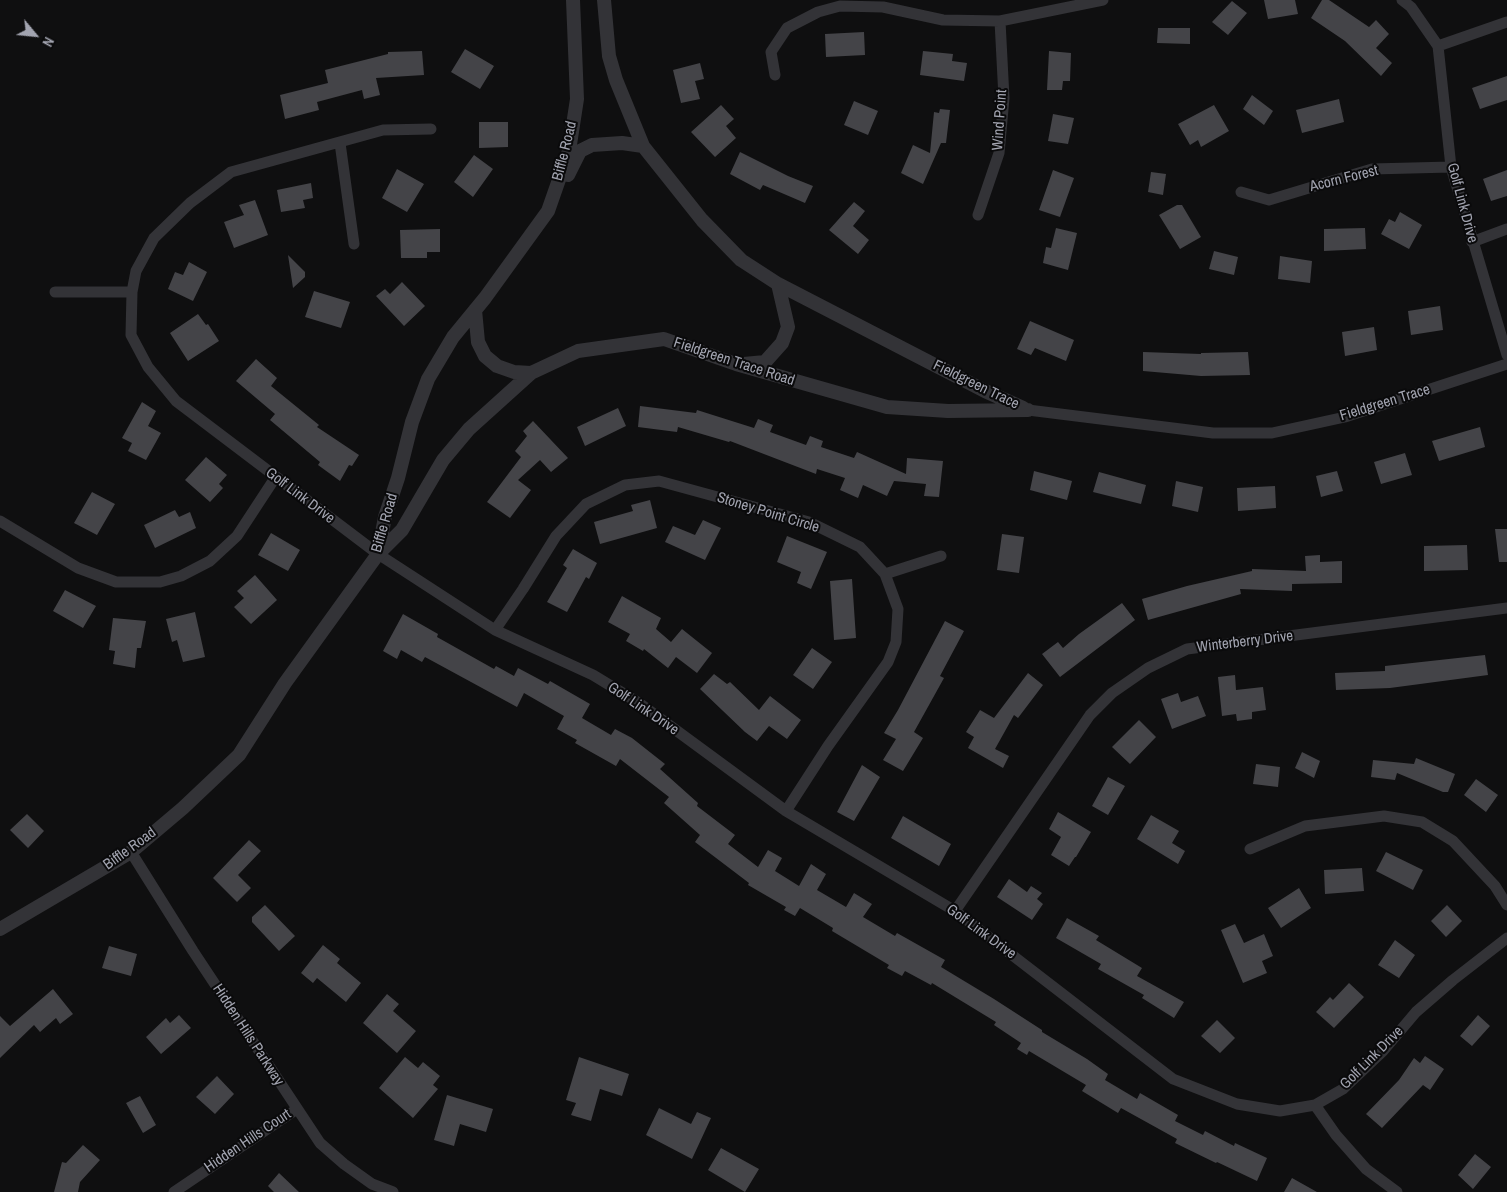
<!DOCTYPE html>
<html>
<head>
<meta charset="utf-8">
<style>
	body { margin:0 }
	#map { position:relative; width:1507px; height:1192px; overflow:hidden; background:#0f0f10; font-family:"Archivo Narrow",sans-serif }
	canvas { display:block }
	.north { position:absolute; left:10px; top:10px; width:50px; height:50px; -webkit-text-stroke:4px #0a0a0b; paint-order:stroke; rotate:118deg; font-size:14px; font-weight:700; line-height:20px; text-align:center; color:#a2a4b0 }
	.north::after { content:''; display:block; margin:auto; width:18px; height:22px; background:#a2a4b0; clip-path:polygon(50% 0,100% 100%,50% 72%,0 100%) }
</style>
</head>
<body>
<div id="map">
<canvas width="1507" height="1192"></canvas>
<div class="north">N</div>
</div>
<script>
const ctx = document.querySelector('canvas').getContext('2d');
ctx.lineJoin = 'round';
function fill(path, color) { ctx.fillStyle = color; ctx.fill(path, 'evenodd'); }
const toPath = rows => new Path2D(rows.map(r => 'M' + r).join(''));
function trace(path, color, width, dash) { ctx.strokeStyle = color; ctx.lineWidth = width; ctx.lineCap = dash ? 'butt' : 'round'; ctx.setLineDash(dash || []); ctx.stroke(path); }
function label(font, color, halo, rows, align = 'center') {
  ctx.font = font + ' "Archivo Narrow",sans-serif'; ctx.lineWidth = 4; ctx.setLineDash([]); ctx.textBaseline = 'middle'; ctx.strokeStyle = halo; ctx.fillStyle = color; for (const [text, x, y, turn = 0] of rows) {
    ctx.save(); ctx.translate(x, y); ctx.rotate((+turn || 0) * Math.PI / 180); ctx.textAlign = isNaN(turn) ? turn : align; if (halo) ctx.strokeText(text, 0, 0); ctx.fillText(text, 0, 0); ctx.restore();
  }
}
fill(toPath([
	[1264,0,1295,0,1298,14,1268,19],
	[1322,0,1329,0,1369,27,1376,20,1389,34,1376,48,1392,63,1381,76,1345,41,1311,18],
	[1232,1,1247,13,1228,35,1212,22],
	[1158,28,1190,28,1190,44,1157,43],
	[864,32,865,55,826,57,825,34],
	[465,49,494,66,480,89,451,72],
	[422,51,424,75,376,78,380,95,364,99,362,90,317,102,319,110,285,119,280,95,328,83,325,70,388,54,388,52],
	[923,51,953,54,952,61,967,63,964,81,920,75],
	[1049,51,1071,53,1070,81,1063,81,1062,90,1047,90],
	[700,63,704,79,695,81,700,99,681,103,673,70],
	[1507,76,1507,100,1480,109,1472,88],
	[1252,95,1273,111,1264,125,1243,109],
	[1339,99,1344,122,1302,133,1296,110],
	[854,101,878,111,868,135,844,125],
	[721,105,734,119,726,126,736,138,715,157,691,132],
	[1214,105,1229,131,1201,147,1198,140,1190,145,1178,124],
	[940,109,950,110,946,143,941,143,923,184,901,173,913,145,930,153,934,112,939,113],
	[1053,114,1074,118,1068,144,1048,141],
	[479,122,508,122,508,147,479,148],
	[740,152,788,176,813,186,805,203,763,185,760,190,730,174],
	[474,155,493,169,473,197,454,182],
	[397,169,424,184,407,212,382,198],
	[1053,170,1074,178,1060,217,1039,210],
	[1507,170,1507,196,1491,201,1483,179],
	[1151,172,1166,174,1163,195,1148,192],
	[311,183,313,198,303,200,305,208,281,212,277,190],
	[255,200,268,235,234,248,224,222,244,215,239,205],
	[854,202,865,211,853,226,869,240,858,254,829,230],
	[1177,205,1182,205,1201,237,1180,249,1159,215],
	[1400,212,1422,225,1409,249,1381,234,1389,219,1395,222],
	[1056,228,1077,233,1068,270,1043,263,1046,247,1051,248],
	[1365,228,1366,249,1324,251,1324,229],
	[440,229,440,252,427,252,427,258,401,258,400,230],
	[1214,251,1238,257,1234,275,1209,269],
	[288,255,305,272,305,277,293,288],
	[1280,256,1312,261,1310,283,1278,279],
	[189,262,207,272,193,301,168,289,175,272,183,275],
	[402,282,425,306,404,326,376,296,385,289,390,294],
	[314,291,350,302,341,328,305,317],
	[1440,306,1443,330,1411,335,1408,311],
	[198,314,206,325,208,324,219,341,188,361,170,333],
	[1030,321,1074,340,1066,361,1035,348,1031,355,1017,349],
	[1374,327,1377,350,1345,356,1342,332],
	[1143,352,1201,354,1201,353,1248,352,1250,375,1201,376,1143,371],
	[256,359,277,378,271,386,319,425,317,427,359,455,352,466,349,465,340,481,318,465,320,462,270,420,275,414,236,381],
	[142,402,156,411,148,426,161,433,146,460,128,451,132,443,122,438],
	[640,406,696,413,697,410,754,428,758,419,773,425,770,432,806,445,810,436,823,441,821,447,854,458,857,452,906,474,907,458,943,461,939,497,924,496,926,484,894,481,887,496,863,485,858,498,840,490,845,478,817,469,816,474,730,441,729,442,678,427,677,432,638,427],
	[618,408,626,426,585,446,577,427],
	[533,421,568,458,551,472,540,460,518,480,531,490,510,518,487,502,521,457,515,451,527,436,523,431],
	[1480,427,1485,447,1439,461,1432,441],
	[1405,453,1412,475,1381,484,1374,462],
	[206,457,227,475,219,484,223,488,210,502,185,480],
	[1034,471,1072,481,1067,500,1030,490],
	[1337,471,1343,491,1321,497,1316,476],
	[1099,472,1146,485,1141,504,1093,492],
	[1176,481,1203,487,1198,512,1172,506],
	[1275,486,1276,508,1238,511,1237,488],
	[92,492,115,504,97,535,74,523],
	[650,500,657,528,600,544,594,522,633,511,631,505],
	[175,510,179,517,190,512,196,528,155,548,144,525],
	[703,520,721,528,705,560,665,542,673,526,695,535],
	[1495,529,1507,529,1507,562,1499,562],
	[271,533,300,550,288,571,258,555],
	[1002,534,1024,537,1019,573,997,570],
	[787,536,827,552,811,589,797,583,801,572,777,562],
	[1467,545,1468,570,1424,571,1424,546],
	[573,549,597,563,589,579,586,577,567,612,547,602,567,568,563,565],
	[1320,555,1320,562,1342,561,1342,583,1292,584,1292,591,1240,589,1241,594,1148,620,1142,599,1187,586,1252,571,1252,569,1306,571,1305,556],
	[255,575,277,600,251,624,234,607,244,598,237,591],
	[852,579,856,638,834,640,830,581],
	[65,590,96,606,83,628,53,611],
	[622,596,661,618,656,629,671,642,682,629,712,653,697,673,676,657,668,668,644,649,643,651,626,641,630,634,608,622],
	[1122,603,1135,620,1060,677,1042,654,1058,642,1063,648,1079,634],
	[195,612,205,657,183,662,177,640,172,642,166,619],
	[403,614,438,634,437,637,494,669,496,666,514,676,518,668,548,684,550,681,590,704,582,718,611,735,615,729,632,738,665,764,660,769,698,803,697,806,735,835,728,844,758,867,768,850,782,858,775,871,799,886,811,864,826,874,817,890,846,907,854,893,872,904,863,917,895,936,897,933,945,960,941,967,994,999,1042,1030,1042,1032,1087,1059,1108,1074,1105,1080,1137,1099,1140,1093,1178,1115,1175,1121,1203,1135,1205,1131,1234,1146,1235,1143,1267,1158,1257,1181,1217,1162,1216,1163,1175,1143,1177,1139,1121,1108,1118,1113,1082,1091,1086,1085,1029,1051,1027,1055,1017,1049,1021,1043,994,1025,996,1022,932,983,931,985,905,971,902,976,887,968,889,965,832,931,833,928,800,908,795,916,784,910,786,907,748,885,749,883,695,842,700,835,664,803,669,797,620,759,616,766,575,743,577,740,557,729,564,716,524,693,517,707,425,657,422,662,401,650,397,659,383,651],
	[113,618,146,621,141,648,137,648,135,668,113,664,115,651,109,650],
	[945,621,964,631,940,676,944,678,914,732,923,738,903,771,883,760,896,739,884,733,898,710],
	[812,648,832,662,813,689,793,675],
	[1485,655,1488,675,1390,688,1336,690,1335,673,1385,671,1385,666],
	[1028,673,1043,685,1018,718,1014,715,995,749,1009,756,1003,768,968,748,974,737,966,732,980,710,994,718],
	[714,674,727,684,730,682,759,710,770,696,801,720,787,739,769,726,757,741,745,732,700,689],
	[1235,675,1236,690,1263,687,1266,710,1252,712,1252,719,1237,721,1236,714,1222,716,1218,677],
	[1178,693,1181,702,1198,696,1206,716,1172,729,1161,699],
	[1139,720,1156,737,1130,764,1112,747],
	[1302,752,1320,761,1314,778,1295,768],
	[1416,758,1455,774,1448,792,1443,792,1397,773,1395,780,1371,777,1373,760,1414,764],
	[1256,764,1280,767,1278,787,1253,784],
	[862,765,880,777,854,821,837,812],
	[1108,777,1125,786,1108,815,1092,806],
	[1476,779,1498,795,1486,812,1464,795],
	[1058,812,1091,832,1076,857,1075,857,1069,866,1051,855,1061,837,1049,829],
	[27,814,44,831,28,848,10,830],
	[1151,815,1179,831,1172,843,1185,851,1178,864,1137,839],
	[903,816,951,844,939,866,891,838],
	[249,840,261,851,238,875,251,888,237,902,213,878],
	[1386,852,1423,870,1413,890,1376,871],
	[1362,868,1364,891,1325,894,1324,870],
	[1009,879,1027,892,1031,886,1042,893,1037,899,1043,904,1032,920,997,897],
	[1299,888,1311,908,1281,928,1268,908],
	[265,905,295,936,279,951,252,922,252,917],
	[1447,905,1462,921,1446,937,1431,921],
	[1067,918,1099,936,1096,940,1142,968,1137,976,1184,1002,1174,1018,1142,998,1144,995,1098,969,1101,964,1056,938],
	[1235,924,1244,943,1264,934,1273,956,1262,961,1267,973,1243,983,1221,930],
	[1395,940,1415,955,1399,978,1378,965],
	[323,945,340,959,337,963,361,983,346,1002,317,978,313,983,301,973],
	[109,946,137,954,131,976,102,968],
	[1349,983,1364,997,1334,1028,1316,1012,1330,997,1333,1000],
	[53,989,73,1014,60,1024,56,1018,40,1032,34,1025,0,1058,0,1016,10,1026],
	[387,994,399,1004,393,1011,416,1031,397,1053,363,1023],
	[179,1015,191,1028,161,1054,146,1037,166,1018,170,1023],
	[1478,1015,1490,1026,1472,1046,1460,1036],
	[1217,1020,1235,1038,1220,1053,1201,1036],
	[1425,1056,1444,1069,1430,1090,1423,1085,1382,1128,1366,1114,1399,1080,1414,1058,1420,1063],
	[405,1057,418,1068,423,1062,440,1076,433,1085,438,1089,413,1118,379,1088],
	[579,1057,629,1074,622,1096,600,1089,591,1121,571,1115,576,1103,566,1100],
	[217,1076,234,1094,215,1114,196,1097],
	[447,1095,493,1109,486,1132,460,1124,454,1146,434,1140],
	[140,1096,156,1125,143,1133,126,1103],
	[659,1108,691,1124,697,1112,711,1118,692,1159,646,1135],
	[83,1145,100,1160,80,1182,78,1192,54,1192,62,1162,66,1163],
	[721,1148,759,1169,745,1192,708,1170],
	[1475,1154,1491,1167,1473,1189,1458,1175],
	[279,1173,299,1192,274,1192,268,1186],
	[1292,1178,1317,1192,1284,1192]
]), '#444448');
trace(toPath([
	[1402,0,1411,7,1438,46,1451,167,1507,355],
	[1438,46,1507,22],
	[775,75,771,52,787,28,818,12,840,6,883,7,943,20,1000,21,1103,0],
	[431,129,383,130,231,172,190,203,154,238,136,271,132,292,131,335,148,367,176,401,378,554,495,630,593,675,639,703,786,811,955,911,1173,1079,1237,1104,1280,1111,1315,1105,1343,1089,1383,1051,1416,1012,1453,980,1507,938],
	[340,143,354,244],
	[1241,192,1269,200,1372,169,1451,167],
	[978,215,999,153,1004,98,1000,21],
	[1472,242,1507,229],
	[55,292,132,292],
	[1028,410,1213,433,1272,433,1345,417,1507,364],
	[0,521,78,568,116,582,160,582,181,576,210,561,237,536,275,478],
	[885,574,941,556],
	[495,630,523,589,556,536,586,504,625,485,659,481,809,522,860,547,885,574,898,609,896,642,888,662,828,746,786,811],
	[1250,849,1305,826,1384,816,1422,822,1453,841,1495,886,1507,905],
	[131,852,193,951,320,1143,344,1164,372,1184,393,1192],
	[955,911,1090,715,1112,693,1148,668,1187,649,1507,608],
	[1315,1105,1336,1135,1366,1169,1397,1192],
	[174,1192,297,1109]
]), '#333337', 11);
trace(toPath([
	[604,0,609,56,616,80,643,146,702,220,741,260,778,284,985,391,1023,408],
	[568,175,580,151,592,145,622,143,643,146],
	[475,310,478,342,485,356,497,366,514,372,531,373],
	[744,364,765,362,782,343,788,327,778,284],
	[378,554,402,530,443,460,469,429,531,373,578,351,664,339,736,364,887,407,948,411,1028,410],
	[0,929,131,852,183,808,239,755,285,683,378,554,385,517,398,478,412,422,428,379,453,337,485,298,548,211,569,151,577,99,573,0]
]), '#333337', 14);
label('15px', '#a2a4b0', '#0a0a0b', [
	["Wind Point",1000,120,-86],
	["Biffle Road",565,151,-76],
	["Acorn Forest",1344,179,-14],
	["Golf Link Drive",1462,203,75],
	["Fieldgreen Trace Road",734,362,18],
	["Fieldgreen Trace",976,385,26],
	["Fieldgreen Trace",1385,403,-17],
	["Golf Link Drive",300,496,37],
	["Stoney Point Circle",768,513,17],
	["Biffle Road",385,523,-74],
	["Winterberry Drive",1245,642,-7],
	["Golf Link Drive",643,709,34],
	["Biffle Road",130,849,-36],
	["Golf Link Drive",981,932,36],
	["Hidden Hills Parkway",248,1035,57],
	["Golf Link Drive",1372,1058,-45],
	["Hidden Hills Court",248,1141,-34]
]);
</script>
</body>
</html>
